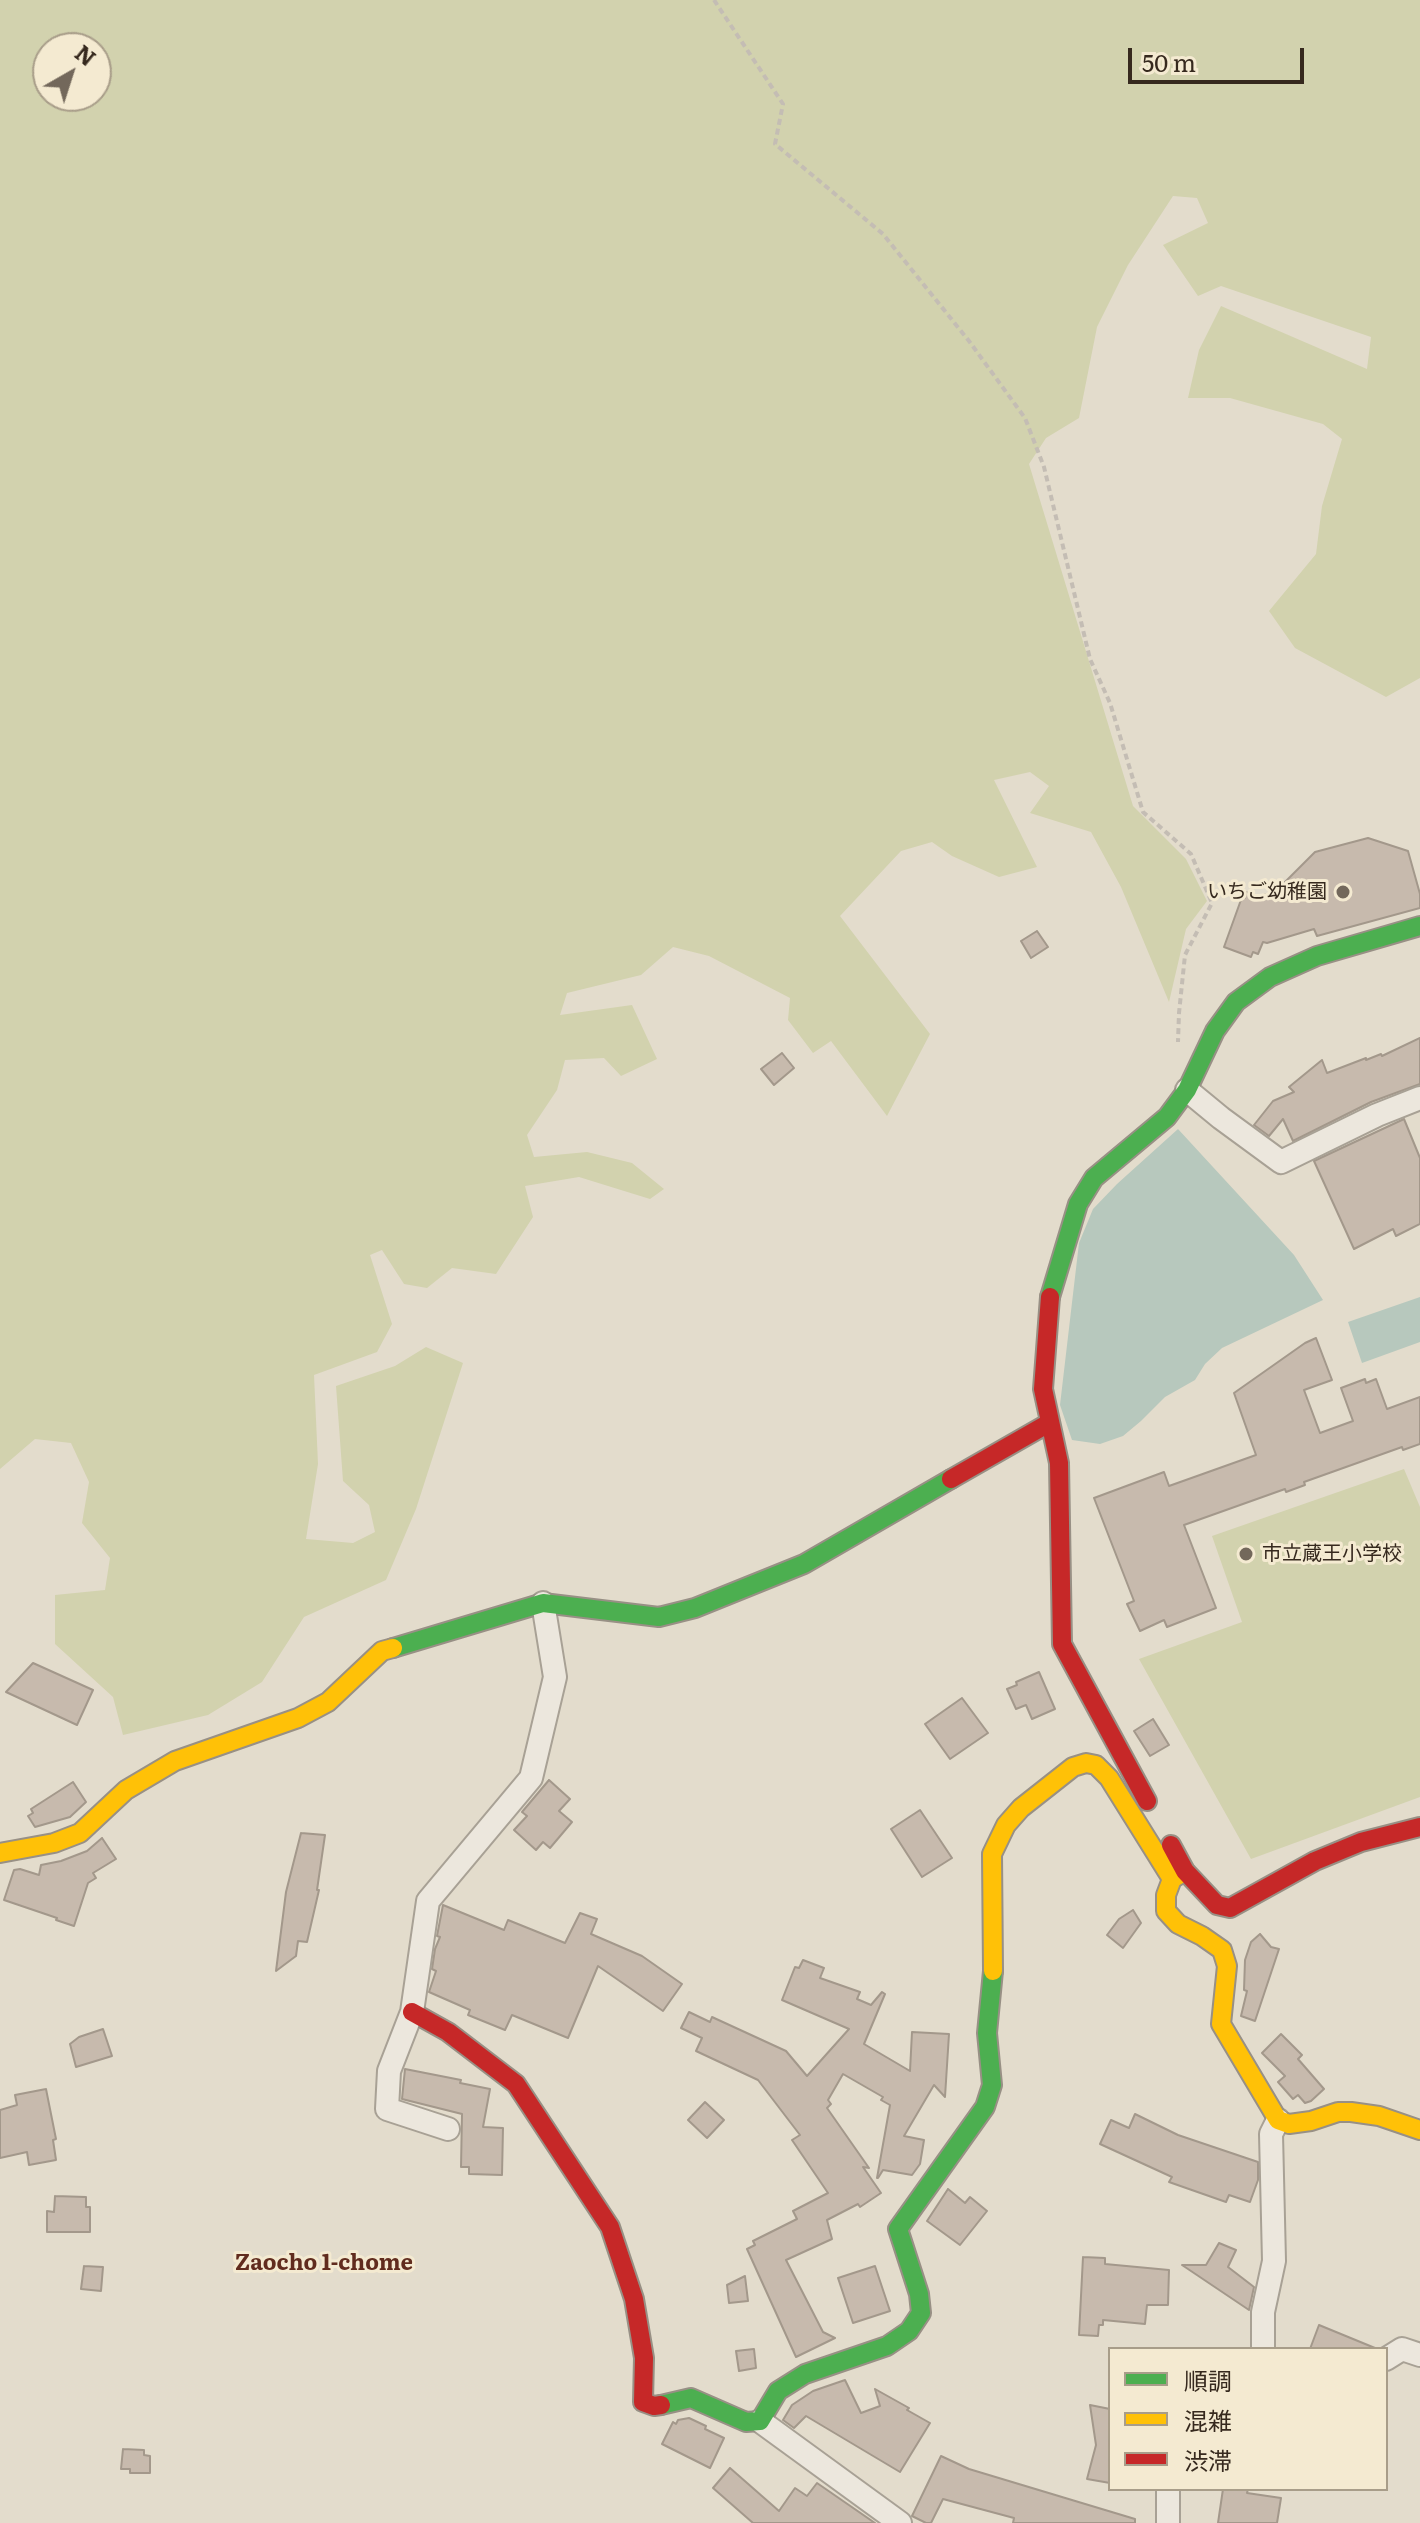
<!DOCTYPE html>
<html>
<head>
<meta charset="utf-8">
<style>
	body { margin:0 }
	#map { position:relative; width:1420px; height:2523px; overflow:hidden; background:#e3dccc; font-family:Literata,"Noto Sans JP",serif }
	canvas { display:block }
	.legend { position:absolute; left:1108px; top:2347px; width:280px; height:144px; box-sizing:border-box; background:#f4ead1; border:2px solid #a89d89; margin:0; padding:10px 14px; list-style:none; font-size:24px; color:#36291e }
	.legend li { display:flex; align-items:center; gap:16px; height:40px }
	.legend b { width:40px; border:2px solid #a89d89 }
	.north { position:absolute; left:32px; top:32px; width:80px; height:80px; box-sizing:border-box; background:#f4ead1; border:2px solid #a89d89; border-radius:50%; rotate:39deg; font-size:22px; font-weight:700; line-height:32px; text-align:center; color:#36291e }
	.north::after { content:''; display:block; margin:auto; width:28px; height:36px; background:#73685b; clip-path:polygon(50% 0,100% 100%,50% 72%,0 100%) }
	.scale { position:absolute; left:1128px; top:48px; width:176px; height:36px; box-sizing:border-box; border:4px solid #36291e; border-top:0; padding-left:10px; font-size:24px; line-height:28px; white-space:nowrap; color:#36291e; -webkit-text-stroke:6px #f4ead1; paint-order:stroke }
</style>
</head>
<body>
<div id="map">
<canvas width="1420" height="2523"></canvas>
<ul class="legend">
<li><b style="height:10px;background:#4caf50"></b>順調</li>
<li><b style="height:10px;background:#ffc107"></b>混雑</li>
<li><b style="height:10px;background:#c62828"></b>渋滞</li>
</ul>
<div class="north">N</div>
<div class="scale">50 m</div>
</div>
<script>
const ctx = document.querySelector('canvas').getContext('2d');
ctx.lineJoin = 'round';
function fill(path, color) { ctx.fillStyle = color; ctx.fill(path, 'evenodd'); }
const toPath = rows => new Path2D(rows.map(r => 'M' + r).join(''));
function trace(path, color, width, dash) { ctx.strokeStyle = color; ctx.lineWidth = width; ctx.lineCap = dash ? 'butt' : 'round'; ctx.setLineDash(dash || []); ctx.stroke(path); }
function label(font, color, halo, rows, align = 'center') {
  ctx.font = font + ' Literata,"Noto Sans JP",serif'; ctx.lineWidth = 6; ctx.setLineDash([]); ctx.textBaseline = 'middle'; ctx.strokeStyle = halo; ctx.fillStyle = color; for (const [text, x, y, turn = 0] of rows) {
    ctx.save(); ctx.translate(x, y); ctx.rotate((+turn || 0) * Math.PI / 180); ctx.textAlign = isNaN(turn) ? turn : align; if (halo) ctx.strokeText(text, 0, 0); ctx.fillText(text, 0, 0); ctx.restore();
  }
}
fill(toPath([
	[0,0,1420,0,1420,678,1386,697,1295,648,1269,611,1316,554,1322,506,1342,439,1323,424,1230,398,1188,398,1199,350,1221,306,1367,369,1371,337,1221,286,1198,296,1163,245,1208,223,1197,198,1173,196,1128,265,1097,327,1079,418,1046,438,1029,464,1133,806,1186,859,1207,901,1186,929,1169,1002,1121,887,1091,832,1030,813,1049,786,1030,772,994,780,1037,867,999,877,952,856,932,842,901,851,840,916,930,1034,887,1116,831,1041,813,1053,788,1020,790,998,709,956,673,947,641,975,567,993,560,1015,632,1005,657,1059,621,1076,604,1058,565,1060,557,1090,527,1135,534,1157,587,1152,632,1163,664,1189,650,1199,579,1177,525,1186,533,1217,496,1274,452,1268,427,1288,404,1284,382,1250,370,1255,392,1324,377,1352,314,1375,318,1464,306,1539,353,1543,375,1532,369,1505,343,1481,336,1386,395,1366,426,1347,463,1363,416,1509,386,1580,304,1617,262,1682,208,1715,123,1735,113,1697,55,1644,55,1595,105,1590,110,1558,82,1523,89,1482,71,1443,35,1439,0,1469],
	[96,48,96,96,48,96,48,48],
	[1404,1469,1420,1507,1420,1797,1251,1859,1139,1659,1242,1622,1212,1536]
]), '#d2d2ae');
fill(toPath([
	[1178,1129,1294,1255,1323,1300,1222,1348,1205,1364,1195,1380,1165,1397,1141,1421,1123,1436,1100,1444,1072,1440,1060,1405,1079,1243,1093,1209,1117,1184],
	[1420,1297,1420,1342,1362,1363,1348,1322]
]), '#b7c8bd');
const building = toPath([
	[1368,838,1408,851,1420,894,1420,908,1317,936,1314,929,1267,943,1263,942,1258,954,1253,952,1251,957,1224,947,1242,897,1245,898,1246,892,1257,896,1274,893,1315,852,1368,838],
	[1037,931,1048,947,1031,958,1021,941,1037,931],
	[1420,1038,1420,1084,1371,1102,1293,1141,1283,1119,1269,1136,1254,1125,1273,1101,1294,1092,1289,1087,1322,1060,1327,1073,1366,1058,1366,1060,1381,1054,1382,1056,1420,1038],
	[782,1053,794,1068,774,1085,761,1069,782,1053],
	[1404,1119,1420,1158,1420,1224,1396,1236,1393,1229,1354,1249,1314,1161,1404,1119],
	[1316,1338,1332,1380,1304,1390,1320,1433,1353,1421,1341,1388,1365,1379,1366,1383,1376,1379,1387,1409,1420,1397,1420,1444,1403,1450,1402,1447,1304,1482,1305,1485,1286,1492,1285,1489,1184,1525,1216,1608,1167,1627,1164,1620,1140,1631,1127,1604,1134,1601,1094,1498,1164,1472,1169,1486,1256,1455,1234,1393,1305,1343,1316,1338],
	[33,1663,93,1690,77,1725,6,1692,33,1663],
	[1039,1672,1055,1709,1032,1719,1026,1705,1016,1709,1007,1689,1017,1685,1016,1682,1039,1672],
	[962,1698,988,1733,950,1759,925,1724,962,1698],
	[1153,1719,1169,1745,1150,1756,1134,1731,1153,1719],
	[549,1780,570,1799,559,1811,572,1822,550,1848,543,1842,536,1850,514,1830,527,1816,522,1812,549,1780],
	[73,1782,86,1802,70,1817,35,1827,28,1816,33,1813,31,1809,73,1782],
	[920,1810,952,1858,922,1877,891,1829,920,1810],
	[301,1833,325,1835,317,1890,319,1890,307,1942,298,1941,296,1956,276,1971,286,1892,301,1833],
	[102,1838,116,1859,93,1873,96,1878,88,1883,74,1926,56,1920,57,1918,4,1900,14,1870,20,1869,39,1875,41,1865,61,1861,87,1851,102,1838],
	[443,1905,504,1930,508,1920,565,1943,580,1913,597,1919,591,1934,642,1956,682,1984,663,2011,598,1966,568,2038,512,2015,505,2030,468,2015,470,2010,429,1992,436,1971,432,1969,435,1949,440,1937,437,1936,443,1905],
	[1133,1910,1141,1923,1123,1948,1107,1935,1119,1919,1133,1910],
	[1260,1934,1271,1947,1279,1949,1255,2021,1241,2016,1247,1991,1244,1990,1245,1960,1251,1942,1260,1934],
	[803,1960,824,1968,820,1978,860,1992,857,1999,871,2005,882,1992,885,1994,864,2044,910,2071,912,2032,949,2034,945,2097,934,2085,904,2136,924,2140,920,2164,912,2175,883,2170,878,2178,877,2178,890,2105,881,2100,883,2097,843,2074,828,2100,831,2104,827,2108,869,2168,863,2167,881,2193,860,2207,858,2204,827,2220,832,2239,786,2260,823,2332,835,2338,796,2357,747,2249,755,2245,753,2241,797,2219,793,2211,828,2193,792,2140,800,2135,758,2080,696,2051,702,2038,681,2028,689,2012,710,2022,712,2017,786,2051,807,2076,849,2029,782,2000,795,1967,799,1968,803,1960],
	[103,2029,112,2056,76,2067,70,2044,79,2037,103,2029],
	[1281,2034,1302,2055,1298,2059,1324,2089,1311,2101,1305,2103,1298,2095,1293,2099,1278,2082,1285,2076,1262,2053,1281,2034],
	[405,2069,461,2080,460,2083,490,2089,483,2127,503,2128,502,2175,469,2174,469,2167,461,2167,462,2114,402,2099,405,2069],
	[46,2089,56,2139,53,2140,56,2160,29,2165,27,2152,0,2158,0,2110,17,2105,15,2095,46,2089],
	[705,2102,724,2120,707,2138,688,2120,705,2102],
	[1135,2114,1178,2135,1258,2162,1258,2180,1250,2202,1229,2195,1226,2202,1169,2182,1172,2177,1100,2144,1111,2120,1129,2128,1135,2114],
	[948,2189,965,2203,970,2197,987,2211,960,2245,927,2221,948,2189],
	[55,2196,86,2197,86,2207,90,2207,90,2232,47,2232,47,2211,54,2212,55,2196],
	[1219,2243,1236,2250,1228,2267,1254,2287,1249,2310,1182,2265,1206,2265,1219,2243],
	[1083,2257,1105,2258,1105,2264,1169,2270,1168,2305,1147,2305,1145,2324,1103,2320,1103,2325,1099,2325,1098,2336,1079,2335,1083,2257],
	[84,2266,103,2267,101,2291,81,2289,84,2266],
	[875,2266,890,2311,853,2323,838,2278,875,2266],
	[745,2276,748,2301,729,2303,727,2285,745,2276],
	[1319,2325,1375,2348,1375,2349,1310,2349,1319,2325],
	[754,2349,756,2368,739,2371,736,2351,754,2349],
	[845,2380,861,2413,880,2406,875,2389,909,2408,907,2410,930,2423,900,2472,806,2416,794,2428,783,2420,792,2405,813,2391,845,2380],
	[1090,2405,1110,2409,1110,2483,1087,2479,1096,2445,1090,2405],
	[689,2418,706,2426,705,2429,724,2438,710,2468,662,2444,673,2422,676,2424,678,2420,689,2418],
	[123,2449,144,2450,144,2455,150,2456,150,2473,130,2473,130,2469,121,2469,123,2449],
	[941,2456,969,2469,1135,2519,1135,2523,1013,2523,1014,2518,943,2499,931,2523,926,2523,912,2516,941,2456],
	[730,2468,779,2511,795,2488,807,2496,817,2483,875,2523,753,2523,713,2488,730,2468],
	[1223,2489,1248,2489,1247,2493,1281,2498,1277,2523,1218,2523,1223,2489]
]);
fill(building, '#c7baad');
trace(building, '#a3988b', 2);
const street = toPath([
	[1187,1090,1221,1118,1281,1162,1377,1115,1420,1098],
	[448,2129,387,2109,389,2071,412,2012,428,1901,531,1778,555,1677,543,1603],
	[1263,2349,1263,2312,1274,2261,1271,2134,1278,2120],
	[1386,2359,1402,2349,1420,2355],
	[760,2421,900,2523],
	[1168,2523,1168,2489]
]);
const fast = toPath([
	[1050,1297,1078,1204,1094,1178,1167,1117,1187,1090,1215,1031,1236,1002,1270,977,1317,956,1420,926],
	[393,1648,543,1603,659,1617,695,1608,804,1564,951,1479],
	[661,2405,691,2398,746,2422,760,2421,778,2391,805,2374,887,2346,909,2331,921,2313,919,2294,898,2229,985,2107,992,2085,987,2033,993,1971]
]);
const slow = toPath([
	[0,1853,54,1843,80,1833,126,1790,175,1761,298,1718,328,1702,382,1651,393,1648],
	[1185,1871,1172,1879,1166,1895,1166,1911,1178,1924,1202,1936,1222,1950,1227,1966,1221,2024,1278,2120,1289,2124,1311,2121,1338,2112,1351,2112,1379,2116,1420,2130],
	[993,1971,992,1854,1006,1825,1021,1808,1073,1767,1086,1763,1096,1765,1109,1778,1172,1879]
]);
const jam = toPath([
	[1050,1297,1043,1389,1059,1463,1062,1644,1147,1801],
	[951,1479,1049,1423],
	[1171,1845,1185,1871,1217,1905,1230,1908,1315,1861,1361,1842,1420,1827],
	[412,2012,448,2032,516,2084,610,2227,634,2299,644,2358,643,2402,654,2406,661,2405]
]);
trace(street, '#a8a195', 26);
trace(fast, '#989085', 22);
trace(slow, '#989085', 22);
trace(jam, '#989085', 22);
trace(toPath([
	[714,0,783,104,775,144,883,234,969,341,1025,418,1044,467,1090,659,1110,703,1143,812,1191,854,1212,903,1185,955,1179,1013,1178,1042]
]), '#c4bdb4', 4, [6, 4]);
trace(street, '#ece7dd', 22);
trace(fast, '#4caf50', 18);
trace(slow, '#ffc107', 18);
trace(jam, '#c62828', 18);
for (const [x, y, r, color] of [
	[1343,892,8,"#73685b"],
	[1246,1554,8,"#73685b"]
]) { const dot = new Path2D(); dot.arc(x, y, r, 0, 2 * Math.PI); ctx.fillStyle = color; ctx.fill(dot); trace(dot, '#f4ead1', 3); }
label('20px', '#36291e', '#f4ead1', [
	["いちご幼稚園",1327,892],
	["市立蔵王小学校",1262,1554,"left"]
], 'right');
label('bold 22px', '#612c1e', '#f4ead1', [
	["Zaocho 1-chome",324,2264]
]);
</script>
</body>
</html>
